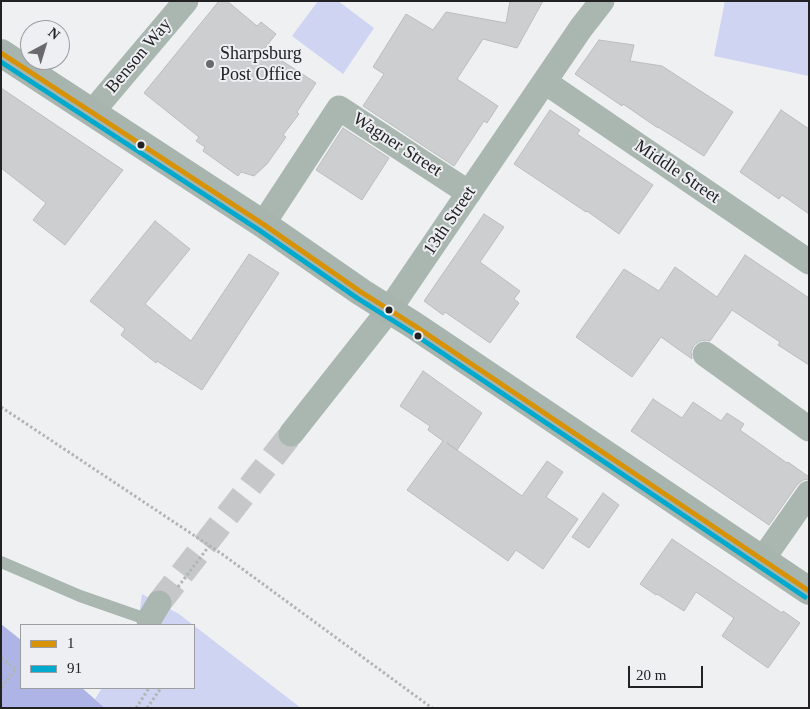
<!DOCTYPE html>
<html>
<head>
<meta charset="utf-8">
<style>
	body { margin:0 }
	#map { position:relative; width:810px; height:709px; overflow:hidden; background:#eff0f2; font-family:Georgia,serif }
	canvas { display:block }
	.frame { position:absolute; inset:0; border:2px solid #222224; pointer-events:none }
	.legend { position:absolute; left:20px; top:624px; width:175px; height:65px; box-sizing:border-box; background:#eeeff3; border:1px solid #9c9da0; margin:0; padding:6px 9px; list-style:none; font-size:15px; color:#222224 }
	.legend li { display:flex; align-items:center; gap:10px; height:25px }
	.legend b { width:25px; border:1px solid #9c9da0 }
	.north { position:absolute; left:20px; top:20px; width:50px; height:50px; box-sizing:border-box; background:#eeeff3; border:1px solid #9c9da0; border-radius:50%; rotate:39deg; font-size:14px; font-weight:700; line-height:20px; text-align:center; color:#222224 }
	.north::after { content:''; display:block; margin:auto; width:18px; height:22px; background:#6a6a6c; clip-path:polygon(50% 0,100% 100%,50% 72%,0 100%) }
	.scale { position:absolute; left:628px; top:666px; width:75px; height:22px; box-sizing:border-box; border:2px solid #222224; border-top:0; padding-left:6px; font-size:15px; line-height:18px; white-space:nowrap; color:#222224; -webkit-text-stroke:4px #eeeff3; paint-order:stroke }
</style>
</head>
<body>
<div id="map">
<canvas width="810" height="709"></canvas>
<div class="frame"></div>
<ul class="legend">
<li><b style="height:6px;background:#d79205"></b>1</li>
<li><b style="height:6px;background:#00a9ce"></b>91</li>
</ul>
<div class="north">N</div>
<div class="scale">20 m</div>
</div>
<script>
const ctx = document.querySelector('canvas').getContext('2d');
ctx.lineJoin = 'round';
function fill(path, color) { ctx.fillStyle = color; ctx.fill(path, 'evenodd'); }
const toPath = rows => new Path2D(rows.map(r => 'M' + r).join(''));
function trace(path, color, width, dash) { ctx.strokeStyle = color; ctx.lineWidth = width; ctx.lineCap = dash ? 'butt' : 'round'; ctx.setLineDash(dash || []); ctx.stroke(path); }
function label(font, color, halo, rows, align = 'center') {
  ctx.font = font + ' Georgia,serif'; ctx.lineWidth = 4; ctx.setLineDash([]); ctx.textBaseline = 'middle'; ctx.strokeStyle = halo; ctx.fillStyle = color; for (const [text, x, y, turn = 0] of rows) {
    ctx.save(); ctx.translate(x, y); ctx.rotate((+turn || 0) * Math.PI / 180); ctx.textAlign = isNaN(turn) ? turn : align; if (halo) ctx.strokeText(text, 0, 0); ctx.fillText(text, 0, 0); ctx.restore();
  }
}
fill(toPath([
	[318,1,338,1,374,28,343,74,292,36],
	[725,1,809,1,809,76,714,56],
	[142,594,179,614,301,708,105,708,95,699,102,688,194,688,194,625,138,625]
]), '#d0d4f3');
fill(toPath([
	[1,624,21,640,21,688,82,688,105,708,1,708]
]), '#aeb4e5');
const building = toPath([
	[219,1,227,1,257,26,261,22,276,34,264,49,316,83,297,112,299,114,283,135,286,137,267,164,254,176,241,172,238,176,203,151,205,147,196,141,199,137,144,93,219,1],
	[510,1,543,1,517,48,483,39,457,79,498,106,487,123,484,121,454,166,363,106,384,74,373,67,406,14,433,30,446,12,506,23,510,1],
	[599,40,634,45,630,61,662,66,733,112,704,156,658,127,658,128,623,104,622,106,575,74,599,40],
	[1,88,123,170,65,245,33,220,46,203,1,168,1,88],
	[550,110,580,130,577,134,653,185,619,234,587,211,586,212,514,164,550,110],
	[781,110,809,129,809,214,782,195,779,199,740,172,781,110],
	[343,128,389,158,362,200,316,170,343,128],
	[484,214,504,227,480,262,520,291,514,299,519,303,490,343,445,312,443,315,424,301,484,214],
	[155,221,190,249,145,304,191,341,249,254,279,273,202,390,157,361,156,363,121,335,125,329,90,301,155,221],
	[745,255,809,298,809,365,778,345,780,342,732,310,710,341,706,340,700,341,694,345,691,352,692,359,661,337,632,377,576,337,624,269,659,291,675,267,717,297,745,255],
	[423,371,482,413,457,450,447,443,522,496,547,461,563,472,546,497,578,519,543,569,516,550,508,561,407,490,443,441,428,430,430,426,400,406,423,371],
	[653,399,682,418,693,402,721,421,727,413,744,424,740,430,787,463,788,462,809,477,809,479,803,480,797,485,769,525,631,431,653,399],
	[603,493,619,505,589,548,572,537,603,493],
	[672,539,782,613,783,611,800,623,768,668,722,636,734,618,696,592,684,611,657,594,656,595,640,584,672,539]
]);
fill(building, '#cdcecf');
trace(building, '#bbbcbe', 1);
trace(toPath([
	[159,603,291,434]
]), '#c6c7c9', 25, [25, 12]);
trace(toPath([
	[1,407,222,554,432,708],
	[178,587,209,546],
	[1,658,16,669,1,688],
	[136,708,149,688],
	[147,708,161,688]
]), '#aeb7b3', 3, [2.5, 2.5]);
trace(toPath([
	[1,562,80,596,149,620,148,624]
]), '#aab7b0', 12);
trace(toPath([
	[545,82,809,262],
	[93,111,186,1],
	[263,224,339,108,469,193],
	[705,354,809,429],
	[291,434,389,310,581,28,602,1],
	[762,560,809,493],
	[149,620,159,603]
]), '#aab7b0', 25);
trace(toPath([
	[1,53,263,224,361,292,415,326,809,591]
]), '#a8b5ae', 28);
trace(toPath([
	[1,53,263,224,361,292,415,326,809,591]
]), '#d79205', 5);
trace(toPath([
	[1,62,259,230,357,298,411,332,805,597]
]), '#00a9ce', 5);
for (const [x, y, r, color] of [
	[210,64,5,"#6a6a6c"],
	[141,145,4.5,"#222224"],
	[389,310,4.5,"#222224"],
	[418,336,4.5,"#222224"]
]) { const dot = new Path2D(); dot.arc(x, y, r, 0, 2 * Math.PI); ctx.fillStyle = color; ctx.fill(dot); trace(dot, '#eeeff3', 2); }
label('18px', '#222224', '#eeeff3', [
	["Sharpsburg",220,54],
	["Post Office",220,75]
], 'left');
label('18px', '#222224', '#eeeff3', [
	["Benson Way",139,56,-50],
	["Wagner Street",397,145,33],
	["Middle Street",677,172,34],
	["13th Street",450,221,-56]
]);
</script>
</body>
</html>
